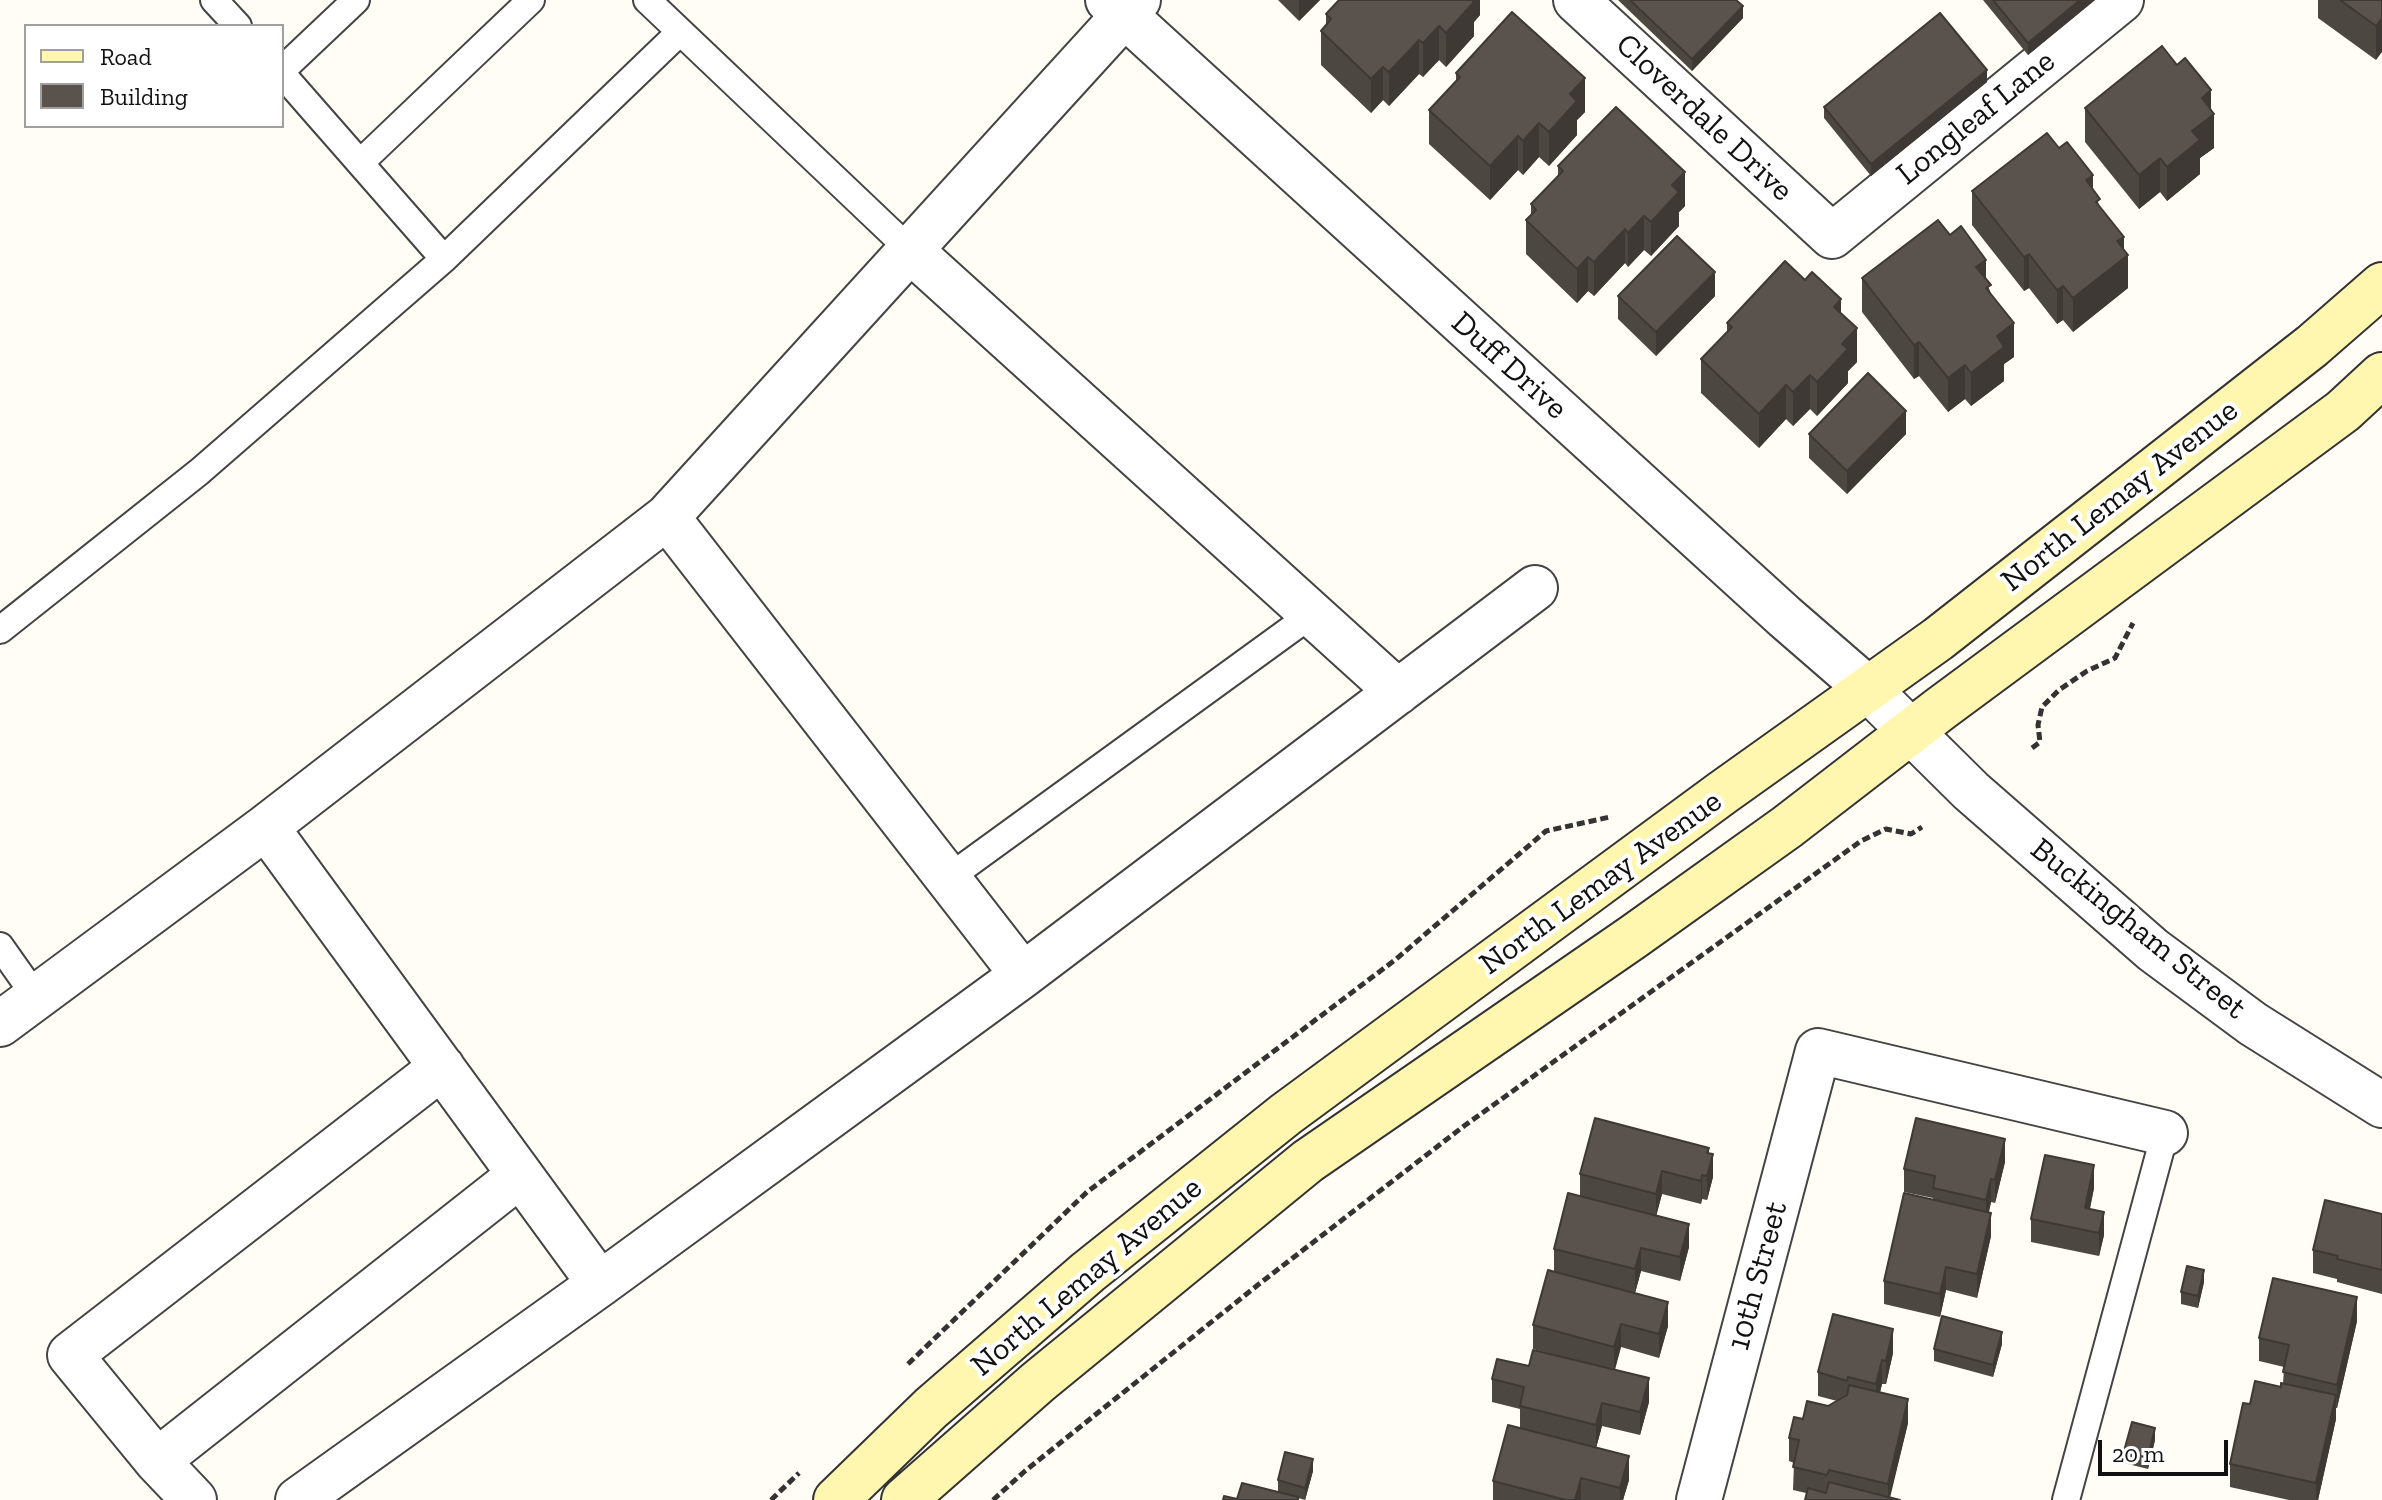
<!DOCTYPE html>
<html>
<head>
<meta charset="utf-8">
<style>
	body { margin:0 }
	#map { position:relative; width:2382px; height:1500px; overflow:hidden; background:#fffdf5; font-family:"Zilla Slab",serif }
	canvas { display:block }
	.legend { position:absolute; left:24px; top:24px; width:260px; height:104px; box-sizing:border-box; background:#fff; border:2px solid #a0a0a0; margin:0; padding:10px 14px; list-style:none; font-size:24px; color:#111 }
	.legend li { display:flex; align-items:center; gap:16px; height:40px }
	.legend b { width:40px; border:2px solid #a0a0a0 }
	.scale { position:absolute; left:2098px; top:1440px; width:130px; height:36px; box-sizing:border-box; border:4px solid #111; border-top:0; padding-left:10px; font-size:24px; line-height:28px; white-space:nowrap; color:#111; -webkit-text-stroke:6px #fff; paint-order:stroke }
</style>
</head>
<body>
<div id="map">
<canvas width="2382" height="1500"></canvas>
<ul class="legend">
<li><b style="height:10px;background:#fff6b0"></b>Road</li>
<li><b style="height:22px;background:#5a524d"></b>Building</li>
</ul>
<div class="scale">20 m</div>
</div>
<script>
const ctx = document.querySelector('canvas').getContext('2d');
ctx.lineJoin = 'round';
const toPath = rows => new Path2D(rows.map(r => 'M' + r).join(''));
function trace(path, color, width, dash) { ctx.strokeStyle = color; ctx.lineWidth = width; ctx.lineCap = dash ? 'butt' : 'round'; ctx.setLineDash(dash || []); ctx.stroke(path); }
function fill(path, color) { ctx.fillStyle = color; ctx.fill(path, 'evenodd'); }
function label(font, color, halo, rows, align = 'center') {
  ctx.font = font + ' "Zilla Slab",serif'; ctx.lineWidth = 8; ctx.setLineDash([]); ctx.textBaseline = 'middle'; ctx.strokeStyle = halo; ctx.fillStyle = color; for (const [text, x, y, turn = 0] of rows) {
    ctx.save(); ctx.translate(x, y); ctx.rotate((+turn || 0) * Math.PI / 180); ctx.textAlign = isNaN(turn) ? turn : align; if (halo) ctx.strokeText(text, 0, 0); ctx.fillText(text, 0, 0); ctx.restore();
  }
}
const service = toPath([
	[214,0,238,26],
	[647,0,910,250],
	[282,70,356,0],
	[282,74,444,259,680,32],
	[360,163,531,0],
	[0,630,199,472,444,259],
	[947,879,1312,614],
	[0,946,36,997],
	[2066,1500,2165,1133]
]);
const minor = toPath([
	[1108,0,1785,617,1868,689,1971,791,2153,950,2253,1024,2382,1105],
	[1138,0,667,517,1023,975,1535,588],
	[1576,0,1832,236,2121,0],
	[910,250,1398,692],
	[0,1024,266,827],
	[600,1284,266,827,667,517],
	[157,1461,520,1175],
	[194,1500,157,1461,70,1355,442,1067],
	[298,1500,600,1284,1023,975],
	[1699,1500,1818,1051,2165,1133]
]);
const secondary = toPath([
	[836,1500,931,1408,1088,1272,1286,1114,1722,793,1938,639,2312,346,2382,285],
	[904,1500,1038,1382,1308,1161,1633,937,1787,827,1940,709,2343,411,2382,375]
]);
trace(service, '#444', 30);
trace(minor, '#444', 48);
trace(secondary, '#333', 48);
trace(toPath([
	[2032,748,2040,742,2038,725,2042,707,2059,690,2087,671,2115,658,2133,623],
	[908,1364,1087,1192,1395,960,1546,831,1610,817],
	[771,1500,799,1473],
	[993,1500,1025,1471,1259,1284,1464,1126,1861,841,1886,829,1911,834,1922,827]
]), '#333', 5, [8, 4]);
trace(service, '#fff', 26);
trace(minor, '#fff', 44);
trace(secondary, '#fff6b0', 44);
fill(toPath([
	[1278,0,1320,0,1299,21],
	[1480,0,1480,15,1474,22,1474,36,1446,67,1439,60,1423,77,1419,74,1389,106,1383,100,1371,113,1321,65,1321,31,1326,25,1326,14],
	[1618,0,1736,0,1743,18,1692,71],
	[1983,0,2095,0,2028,55],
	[2318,0,2382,0,2376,60,2318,18],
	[1456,73,1585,112,1577,120,1577,135,1549,166,1539,157,1523,175,1518,170,1490,200,1429,144,1429,110,1456,81],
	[1987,82,1871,176,1824,118,1824,107],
	[2085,108,2211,109,2214,148,2200,158,2200,174,2167,201,2160,192,2139,209,2085,142],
	[1558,166,1685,206,1679,212,1679,226,1651,256,1644,250,1628,267,1625,263,1594,296,1588,291,1577,303,1526,254,1526,220,1531,215,1531,204,1558,176],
	[2093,190,2100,207,2124,249,2128,288,2073,332,2063,320,2057,324,2029,288,2024,291,1972,225,1972,191],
	[1862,278,1986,280,2014,357,2004,364,2004,381,1971,406,1965,399,1948,412,1919,376,1914,379,1862,312],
	[1618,296,1715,296,1656,356,1618,319],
	[1841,314,1857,362,1848,371,1848,383,1817,416,1810,409,1793,426,1786,419,1759,448,1701,393,1701,359,1727,332,1727,323],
	[1809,434,1906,434,1847,494,1809,458],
	[1709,1153,1713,1177,1707,1200,1702,1199,1701,1204,1662,1194,1656,1215,1689,1247,1680,1281,1641,1271,1635,1293,1595,1283,1668,1326,1659,1358,1621,1347,1615,1370,1649,1402,1640,1435,1602,1426,1596,1448,1629,1480,1623,1500,1493,1500,1493,1481,1520,1428,1520,1409,1492,1402,1492,1379,1529,1366,1565,1358,1533,1349,1533,1325,1554,1272,1554,1249,1580,1196,1580,1174],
	[2005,1162,1995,1203,1991,1202,1989,1212,1991,1236,1977,1298,1946,1290,1940,1317,1884,1304,1884,1281,1933,1200,1933,1198,1904,1192,1904,1169],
	[2094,1188,2090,1209,2104,1235,2099,1256,2031,1242,2031,1219],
	[2382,1214,2382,1294,2337,1282,2337,1279,2313,1273,2313,1250],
	[2204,1282,2198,1308,2181,1304,2181,1292],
	[2357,1321,2337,1408,2336,1408,2336,1419,2318,1500,2289,1500,2230,1487,2230,1464,2250,1404,2281,1387,2283,1384,2284,1367,2259,1361,2259,1338],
	[2002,1344,1993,1377,1934,1361,1934,1349],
	[1893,1353,1886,1384,1882,1384,1880,1393,1908,1423,1890,1498,1806,1493,1793,1490,1794,1463,1789,1461,1789,1438,1803,1419,1837,1401,1818,1396,1818,1372],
	[2155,1440,2148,1469,2124,1463,2124,1451],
	[1313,1471,1305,1500,1298,1498,1298,1500,1237,1499,1278,1492,1278,1480]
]), '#4d4742');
fill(toPath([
	[1299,0,1320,0,1299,21],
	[1467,0,1480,0,1480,15,1474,22,1474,36,1446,67,1446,33],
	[2080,0,2095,0,2028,55,2028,43],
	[1743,6,1743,18,1692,71,1692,59],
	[2382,18,2382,52,2376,60,2376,26],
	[1439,26,1439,60,1423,77,1423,43],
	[1419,40,1419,74,1389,106,1389,72],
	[1383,67,1383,100,1371,113,1371,79],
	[1987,70,1987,82,1871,176,1871,164],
	[1585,78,1585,112,1577,120,1577,135,1549,166,1549,132,1570,94],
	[2211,90,2211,116,2214,114,2214,148,2200,158,2200,174,2167,201,2167,167,2192,131,2202,98],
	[1539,123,1539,157,1523,175,1523,141],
	[1518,136,1518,170,1490,200,1490,166],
	[2160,158,2160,192,2139,209,2139,175],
	[1685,172,1685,206,1679,212,1679,226,1651,256,1651,222,1672,185],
	[2093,175,2093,209,2086,180],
	[1644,216,1644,250,1628,267,1628,233],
	[1625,229,1625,263,1594,296,1594,262],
	[2124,237,2124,258,2128,255,2128,288,2073,332,2073,298,2117,241],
	[2029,254,2029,288,2024,291,2024,257],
	[1588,257,1588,291,1577,303,1577,269],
	[1986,260,1986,294,1976,267],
	[1715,272,1715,296,1656,356,1656,332],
	[2063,286,2063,320,2057,324,2057,290],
	[1841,299,1841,333,1834,307],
	[2014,323,2014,357,2004,364,2004,381,1971,406,1971,373,1997,336],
	[1857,328,1857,362,1848,371,1848,383,1817,416,1817,382,1842,344],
	[1919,342,1919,376,1914,379,1914,345],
	[1965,365,1965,399,1948,412,1948,378],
	[1810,375,1810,409,1793,426,1793,392],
	[1786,385,1786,419,1759,448,1759,414],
	[1906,411,1906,434,1847,494,1847,471],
	[2005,1139,2005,1162,1995,1203,1995,1180],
	[1709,1148,1709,1169,1713,1154,1713,1177,1707,1200,1707,1153],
	[2094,1165,2094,1188,2085,1231,2085,1208],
	[1662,1171,1662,1194,1656,1217,1656,1194],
	[1702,1175,1702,1199,1701,1204,1701,1181],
	[1991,1179,1991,1202,1986,1223,1986,1200],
	[2104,1212,2104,1235,2099,1256,2099,1233],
	[1991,1213,1991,1236,1977,1298,1977,1274],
	[1689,1224,1689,1247,1680,1281,1680,1257],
	[1641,1248,1641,1271,1635,1293,1635,1269],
	[1946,1267,1946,1290,1940,1317,1940,1294],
	[2204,1270,2204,1282,2198,1308,2198,1296],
	[2357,1297,2357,1321,2337,1408,2337,1385],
	[1668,1302,1668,1326,1659,1358,1659,1334],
	[1621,1324,1621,1347,1614,1371,1614,1347],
	[1893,1329,1893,1353,1886,1384,1886,1361],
	[2002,1332,2002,1344,1993,1377,1993,1365],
	[1882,1360,1882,1384,1876,1407,1876,1384],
	[1649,1378,1649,1402,1640,1435,1640,1412],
	[2336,1395,2336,1419,2318,1500,2316,1500,2316,1483],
	[1908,1399,1908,1423,1889,1500,1888,1500,1888,1484],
	[1602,1403,1602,1426,1596,1448,1596,1425],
	[2155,1428,2155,1440,2148,1469,2148,1457],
	[1629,1456,1629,1480,1623,1500,1620,1500,1620,1488],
	[1313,1459,1313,1471,1305,1500,1305,1488],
	[1581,1478,1581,1500,1575,1500]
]), '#3f3936');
const building = toPath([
	[1339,0,1472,0,1474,2,1446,33,1439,26,1423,43,1419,40,1389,72,1383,67,1371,79,1321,31,1331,19,1326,14,1339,0],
	[1630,0,1736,0,1743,6,1692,59,1630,0],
	[1993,0,2080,0,2028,43,1993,0],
	[2340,0,2382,0,2382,18,2376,26,2340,0],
	[1512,12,1585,78,1570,94,1577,101,1549,132,1539,123,1523,141,1518,136,1490,166,1429,110,1460,77,1456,73,1512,12],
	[1940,13,1987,70,1871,164,1824,107,1940,13],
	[2162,46,2177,65,2185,58,2211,90,2202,98,2214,114,2192,131,2200,140,2167,167,2160,158,2139,175,2085,108,2162,46],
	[1616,107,1685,172,1672,185,1679,192,1651,222,1644,216,1628,233,1625,229,1594,262,1588,257,1577,269,1526,220,1536,210,1531,204,1563,171,1558,166,1616,107],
	[2047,133,2059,148,2067,142,2093,175,2086,180,2100,199,2096,202,2124,237,2117,241,2128,255,2073,298,2063,286,2057,290,2029,254,2024,257,1972,191,2047,133],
	[1938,220,1950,235,1961,226,1986,260,1976,267,1991,285,1986,288,2014,323,1997,336,2004,347,1971,373,1965,365,1948,378,1919,342,1914,345,1862,278,1938,220],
	[1677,236,1715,272,1656,332,1618,296,1677,236],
	[1785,261,1805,280,1812,272,1841,299,1834,307,1857,328,1842,344,1848,349,1817,382,1810,375,1793,392,1786,385,1759,414,1701,359,1732,327,1727,323,1785,261],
	[1868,373,1906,411,1847,471,1809,434,1868,373],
	[1595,1118,1709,1148,1707,1153,1713,1154,1707,1176,1702,1175,1701,1181,1662,1171,1656,1194,1580,1174,1595,1118],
	[1916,1118,2005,1139,1995,1180,1991,1179,1986,1200,1933,1188,1935,1176,1904,1169,1916,1118],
	[2045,1155,2094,1165,2085,1208,2104,1212,2099,1233,2031,1219,2045,1155],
	[1568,1193,1689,1224,1680,1257,1641,1248,1635,1269,1554,1249,1568,1193],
	[1904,1193,1991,1213,1977,1274,1946,1267,1940,1294,1884,1281,1904,1193],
	[2325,1200,2382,1214,2382,1270,2337,1259,2338,1256,2313,1250,2325,1200],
	[2187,1266,2204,1270,2198,1296,2181,1292,2187,1266],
	[1548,1270,1668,1302,1659,1334,1621,1324,1614,1347,1533,1325,1548,1270],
	[2273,1278,2357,1297,2337,1385,2283,1372,2289,1345,2259,1338,2273,1278],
	[1833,1314,1893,1329,1886,1361,1882,1360,1876,1384,1848,1377,1847,1381,1818,1372,1833,1314],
	[1942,1316,2002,1332,1993,1365,1934,1349,1942,1316],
	[1533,1350,1649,1378,1640,1412,1602,1403,1596,1425,1520,1406,1524,1387,1492,1379,1497,1359,1529,1366,1533,1350],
	[2255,1381,2281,1387,2281,1383,2336,1395,2316,1483,2230,1464,2243,1403,2250,1404,2255,1381],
	[1849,1385,1908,1399,1888,1484,1829,1470,1827,1475,1793,1467,1799,1440,1789,1438,1794,1417,1803,1419,1807,1401,1828,1406,1847,1395,1849,1385],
	[2132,1422,2155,1428,2148,1457,2124,1451,2132,1422],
	[1508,1425,1629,1456,1620,1488,1581,1478,1575,1500,1566,1500,1493,1481,1508,1425],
	[1285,1452,1313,1459,1305,1488,1278,1480,1285,1452],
	[1829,1482,1900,1500,1805,1500,1808,1488,1826,1493,1829,1482],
	[1242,1483,1298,1497,1298,1500,1223,1500,1224,1496,1237,1499,1242,1483]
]);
fill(building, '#5a524d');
trace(building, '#3f3936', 2);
label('32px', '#111', '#fff', [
	["Cloverdale Drive",1704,118,43],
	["Longleaf Lane",1976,118,-39],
	["Duff Drive",1509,366,42],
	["North Lemay Avenue",2120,496,-38],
	["North Lemay Avenue",1601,883,-36],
	["Buckingham Street",2138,929,39],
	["10th Street",1758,1276,-75],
	["North Lemay Avenue",1087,1277,-40]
]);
</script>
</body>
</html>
